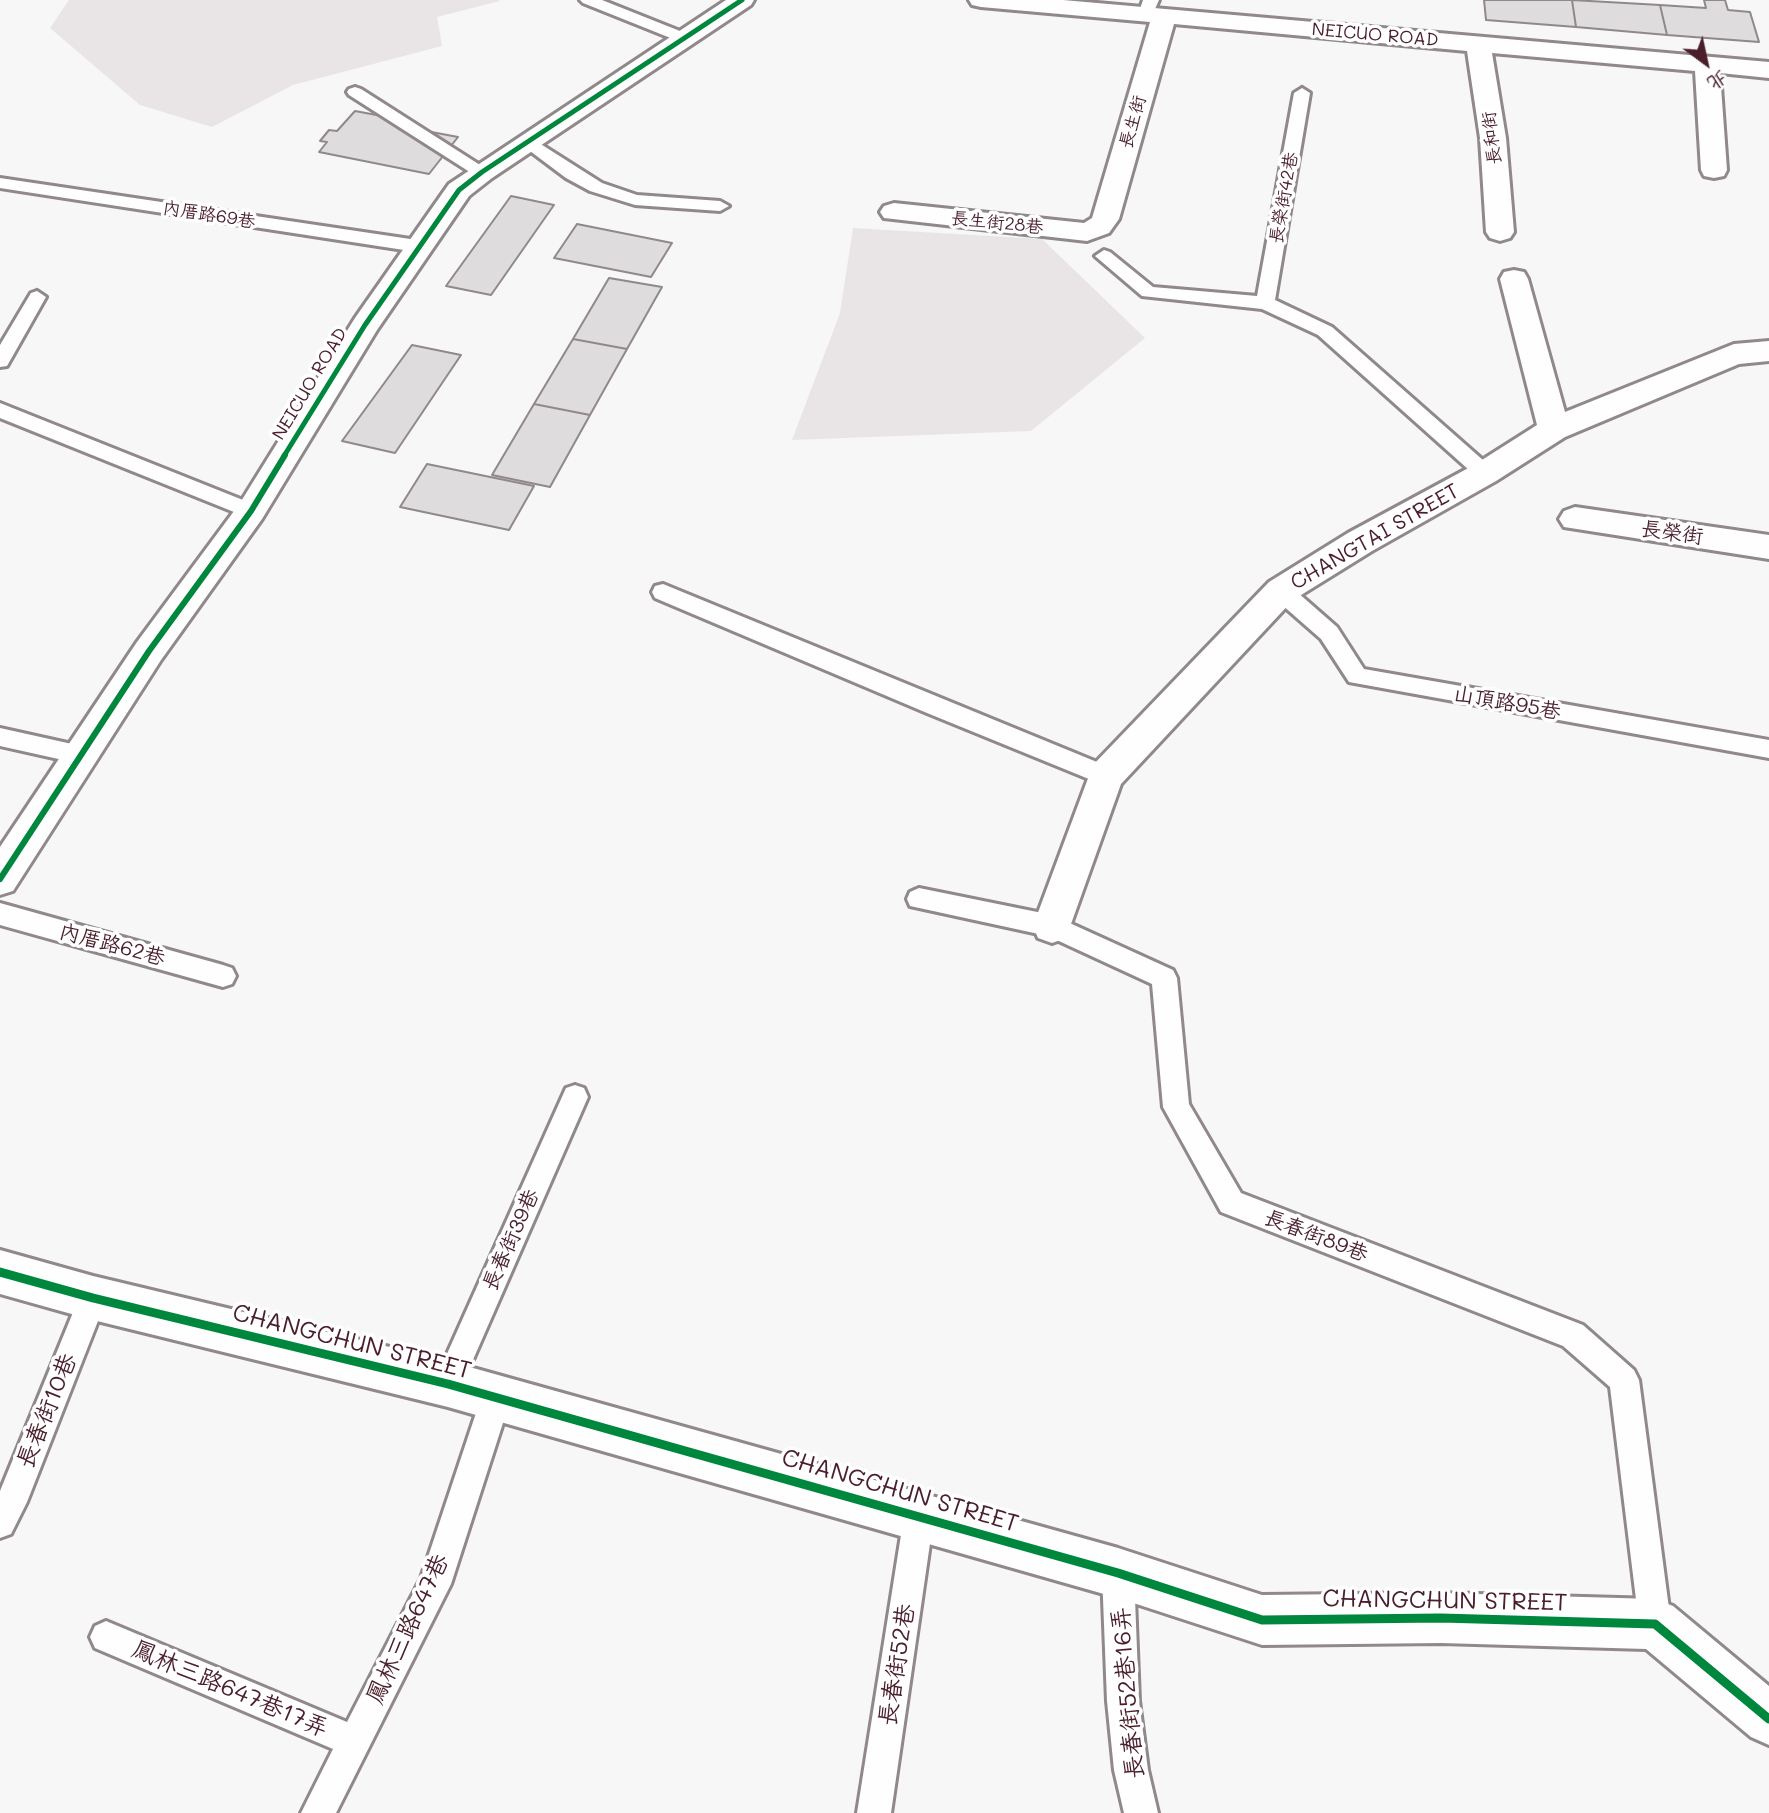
<!DOCTYPE html>
<html>
<head>
<meta charset="utf-8">
<style>
	body { margin:0 }
	#map { position:relative; width:1769px; height:1813px; overflow:hidden; background:#f7f7f7; font-family:Mali,"LXGW WenKai TC",sans-serif }
	canvas { display:block }
	.north { position:absolute; left:1671px; top:28px; width:70px; height:70px; -webkit-text-stroke:5px #fff; paint-order:stroke; rotate:147deg; font-size:19px; font-weight:700; line-height:28px; text-align:center; color:#4a1f2b }
	.north::after { content:''; display:block; margin:auto; width:24px; height:32px; background:#4a1f2b; clip-path:polygon(50% 0,100% 100%,50% 72%,0 100%) }
</style>
</head>
<body>
<div id="map">
<canvas width="1769" height="1813"></canvas>
<div class="north">北</div>
</div>
<script>
const ctx = document.querySelector('canvas').getContext('2d');
ctx.lineJoin = 'round';
function fill(path, color) { ctx.fillStyle = color; ctx.fill(path, 'evenodd'); }
const toPath = rows => new Path2D(rows.map(r => 'M' + r).join(''));
function trace(path, color, width, dash) { ctx.strokeStyle = color; ctx.lineWidth = width; ctx.lineCap = dash ? 'butt' : 'round'; ctx.setLineDash(dash || []); ctx.stroke(path); }
function label(font, color, halo, rows, align = 'center') {
  ctx.font = font + ' Mali,"LXGW WenKai TC",sans-serif'; ctx.lineWidth = 7; ctx.setLineDash([]); ctx.textBaseline = 'middle'; ctx.strokeStyle = halo; ctx.fillStyle = color; for (const [text, x, y, turn = 0] of rows) {
    ctx.save(); ctx.translate(x, y); ctx.rotate((+turn || 0) * Math.PI / 180); ctx.textAlign = isNaN(turn) ? turn : align; if (halo) ctx.strokeText(text, 0, 0); ctx.fillText(text, 0, 0); ctx.restore();
  }
}
fill(toPath([
	[69,0,498,0,500,1,437,17,442,46,293,85,212,127,140,105,50,28],
	[853,228,1042,239,1145,338,1031,431,792,440,840,313]
]), '#e9e5e6');
const building = toPath([
	[1484,0,1572,0,1576,27,1486,20,1484,0],
	[1572,0,1660,5,1667,35,1576,27,1572,0],
	[1704,0,1725,0,1728,10,1750,12,1759,42,1667,35,1660,5,1706,8,1704,0],
	[355,111,398,119,394,125,458,137,429,174,319,152,327,142,320,141,329,130,337,131,355,111],
	[511,196,554,205,491,295,446,286,511,196],
	[577,224,672,243,651,277,554,258,577,224],
	[609,278,662,287,627,349,573,339,609,278],
	[573,339,627,349,590,415,534,404,573,339],
	[412,345,461,355,395,453,342,441,412,345],
	[534,404,590,415,550,487,492,475,534,404],
	[427,464,534,486,509,530,400,507,427,464]
]);
fill(building, '#dedcdc');
trace(building, '#90888a', 2);
const lane = toPath([
	[580,0,602,0,690,35,692,38,684,43,678,41,583,3,580,0],
	[1143,0,1159,0,1151,18,1146,20,1138,15,1143,0],
	[355,87,361,89,491,172,488,176,476,176,349,95,347,92,349,89,355,87],
	[1302,88,1310,93,1275,300,1332,327,1492,468,1495,473,1492,478,1485,480,1478,478,1318,335,1262,309,1142,296,1095,256,1104,250,1110,252,1153,287,1257,296,1294,93,1302,88],
	[528,136,602,183,637,195,720,201,729,206,720,211,635,205,590,191,566,178,522,145,520,141,522,137,528,136],
	[0,178,417,240,426,246,417,252,0,188,0,178],
	[37,291,46,297,7,366,0,367,0,345,31,293,37,291],
	[0,403,258,506,261,511,258,516,251,518,244,516,0,418,0,403],
	[1281,583,1289,585,1337,627,1364,669,1769,740,1769,758,1349,682,1321,639,1273,597,1270,591,1273,585,1281,583],
	[663,584,1114,769,1118,776,1114,783,1106,786,927,713,655,598,652,592,655,586,663,584],
	[0,728,81,746,89,748,92,755,89,762,81,764,0,746,0,728],
	[919,888,1052,915,1173,970,1177,978,1189,1104,1241,1193,1583,1325,1634,1370,1639,1380,1671,1624,1666,1635,1655,1640,1644,1635,1639,1624,1610,1387,1563,1346,1221,1212,1163,1107,1152,984,1048,936,910,906,907,899,910,892,919,888],
	[0,903,223,965,232,968,236,976,232,984,223,987,0,925,0,903],
	[575,1085,584,1088,588,1097,458,1394,448,1399,438,1394,433,1384,438,1374,566,1088,575,1085],
	[93,1284,103,1288,107,1298,27,1502,11,1534,0,1538,0,1491,83,1288,93,1284],
	[496,1383,506,1388,511,1398,451,1584,336,1813,301,1813,333,1749,95,1648,90,1637,95,1626,106,1621,347,1722,421,1578,481,1398,486,1388,496,1383],
	[919,1501,930,1505,934,1516,891,1813,857,1813,904,1516,908,1505,919,1501],
	[1118,1557,1129,1562,1134,1573,1139,1701,1148,1770,1158,1813,1124,1813,1114,1770,1107,1701,1102,1573,1107,1562,1118,1557]
]);
const street = toPath([
	[726,0,754,0,751,5,492,178,469,196,377,330,262,519,161,660,13,891,0,895,0,847,137,642,240,503,355,318,449,184,726,0],
	[969,0,1063,0,1769,62,1769,78,1720,73,1727,170,1724,176,1714,178,1704,176,1701,170,1695,71,1492,53,1506,138,1514,232,1510,238,1500,241,1490,238,1486,232,1480,138,1467,51,1174,24,1119,219,1109,233,1087,241,884,218,880,212,884,206,894,203,1084,223,1092,218,1150,22,981,7,972,5,969,0],
	[1514,270,1524,272,1528,279,1565,412,1734,344,1769,341,1769,361,1739,364,1565,437,1496,481,1372,551,1293,600,1121,784,1066,938,1052,943,1038,938,1033,926,1093,765,1269,582,1348,533,1474,465,1537,425,1500,279,1504,272,1514,270],
	[1575,507,1769,535,1769,559,1564,527,1559,519,1564,511,1575,507],
	[0,1250,93,1276,448,1361,1118,1548,1262,1595,1441,1593,1655,1599,1673,1606,1769,1686,1769,1745,1751,1737,1646,1649,1441,1643,1262,1645,1118,1598,448,1407,93,1320,0,1294,0,1250]
]);
trace(lane, '#90888a', 6);
trace(street, '#90888a', 6);
fill(lane, '#fefefe');
fill(street, '#fefefe');
trace(toPath([
	[284,456,365,325,459,190,482,172,742,0]
]), '#00873e', 5);
trace(toPath([
	[0,879,149,651,251,511,285,455]
]), '#00873e', 6);
trace(toPath([
	[0,1272,93,1298,448,1384,1118,1573,1262,1620,1441,1618,1655,1624,1769,1719]
]), '#00873e', 9);
label('18px', '#4a1f2b', '#fff', [
	["NEICUO ROAD",1375,35,5],
	["長生街",1133,122,-74],
	["長和街",1492,138,-97],
	["長榮街42巷",1284,198,-80],
	["內厝路69巷",209,215,9],
	["長生街28巷",997,223,6],
	["NEICUO ROAD",310,384,-59]
]);
label('21px', '#4a1f2b', '#fff', [
	["長榮街",1672,533,8],
	["CHANGTAI STREET",1375,537,-30],
	["山頂路95巷",1507,703,10],
	["內厝路62巷",112,945,15],
	["長春街89巷",1316,1236,21],
	["長春街39巷",511,1240,-66]
]);
label('24px', '#4a1f2b', '#fff', [
	["CHANGCHUN STREET",352,1342,14],
	["長春街10巷",47,1411,-68],
	["CHANGCHUN STREET",900,1491,16],
	["CHANGCHUN STREET",1445,1601,1],
	["鳳林三路647巷",408,1629,-65],
	["長春街52巷",897,1665,-81],
	["鳳林三路647巷17弄",230,1689,23],
	["長春街52巷16弄",1128,1693,-95]
]);
</script>
</body>
</html>
